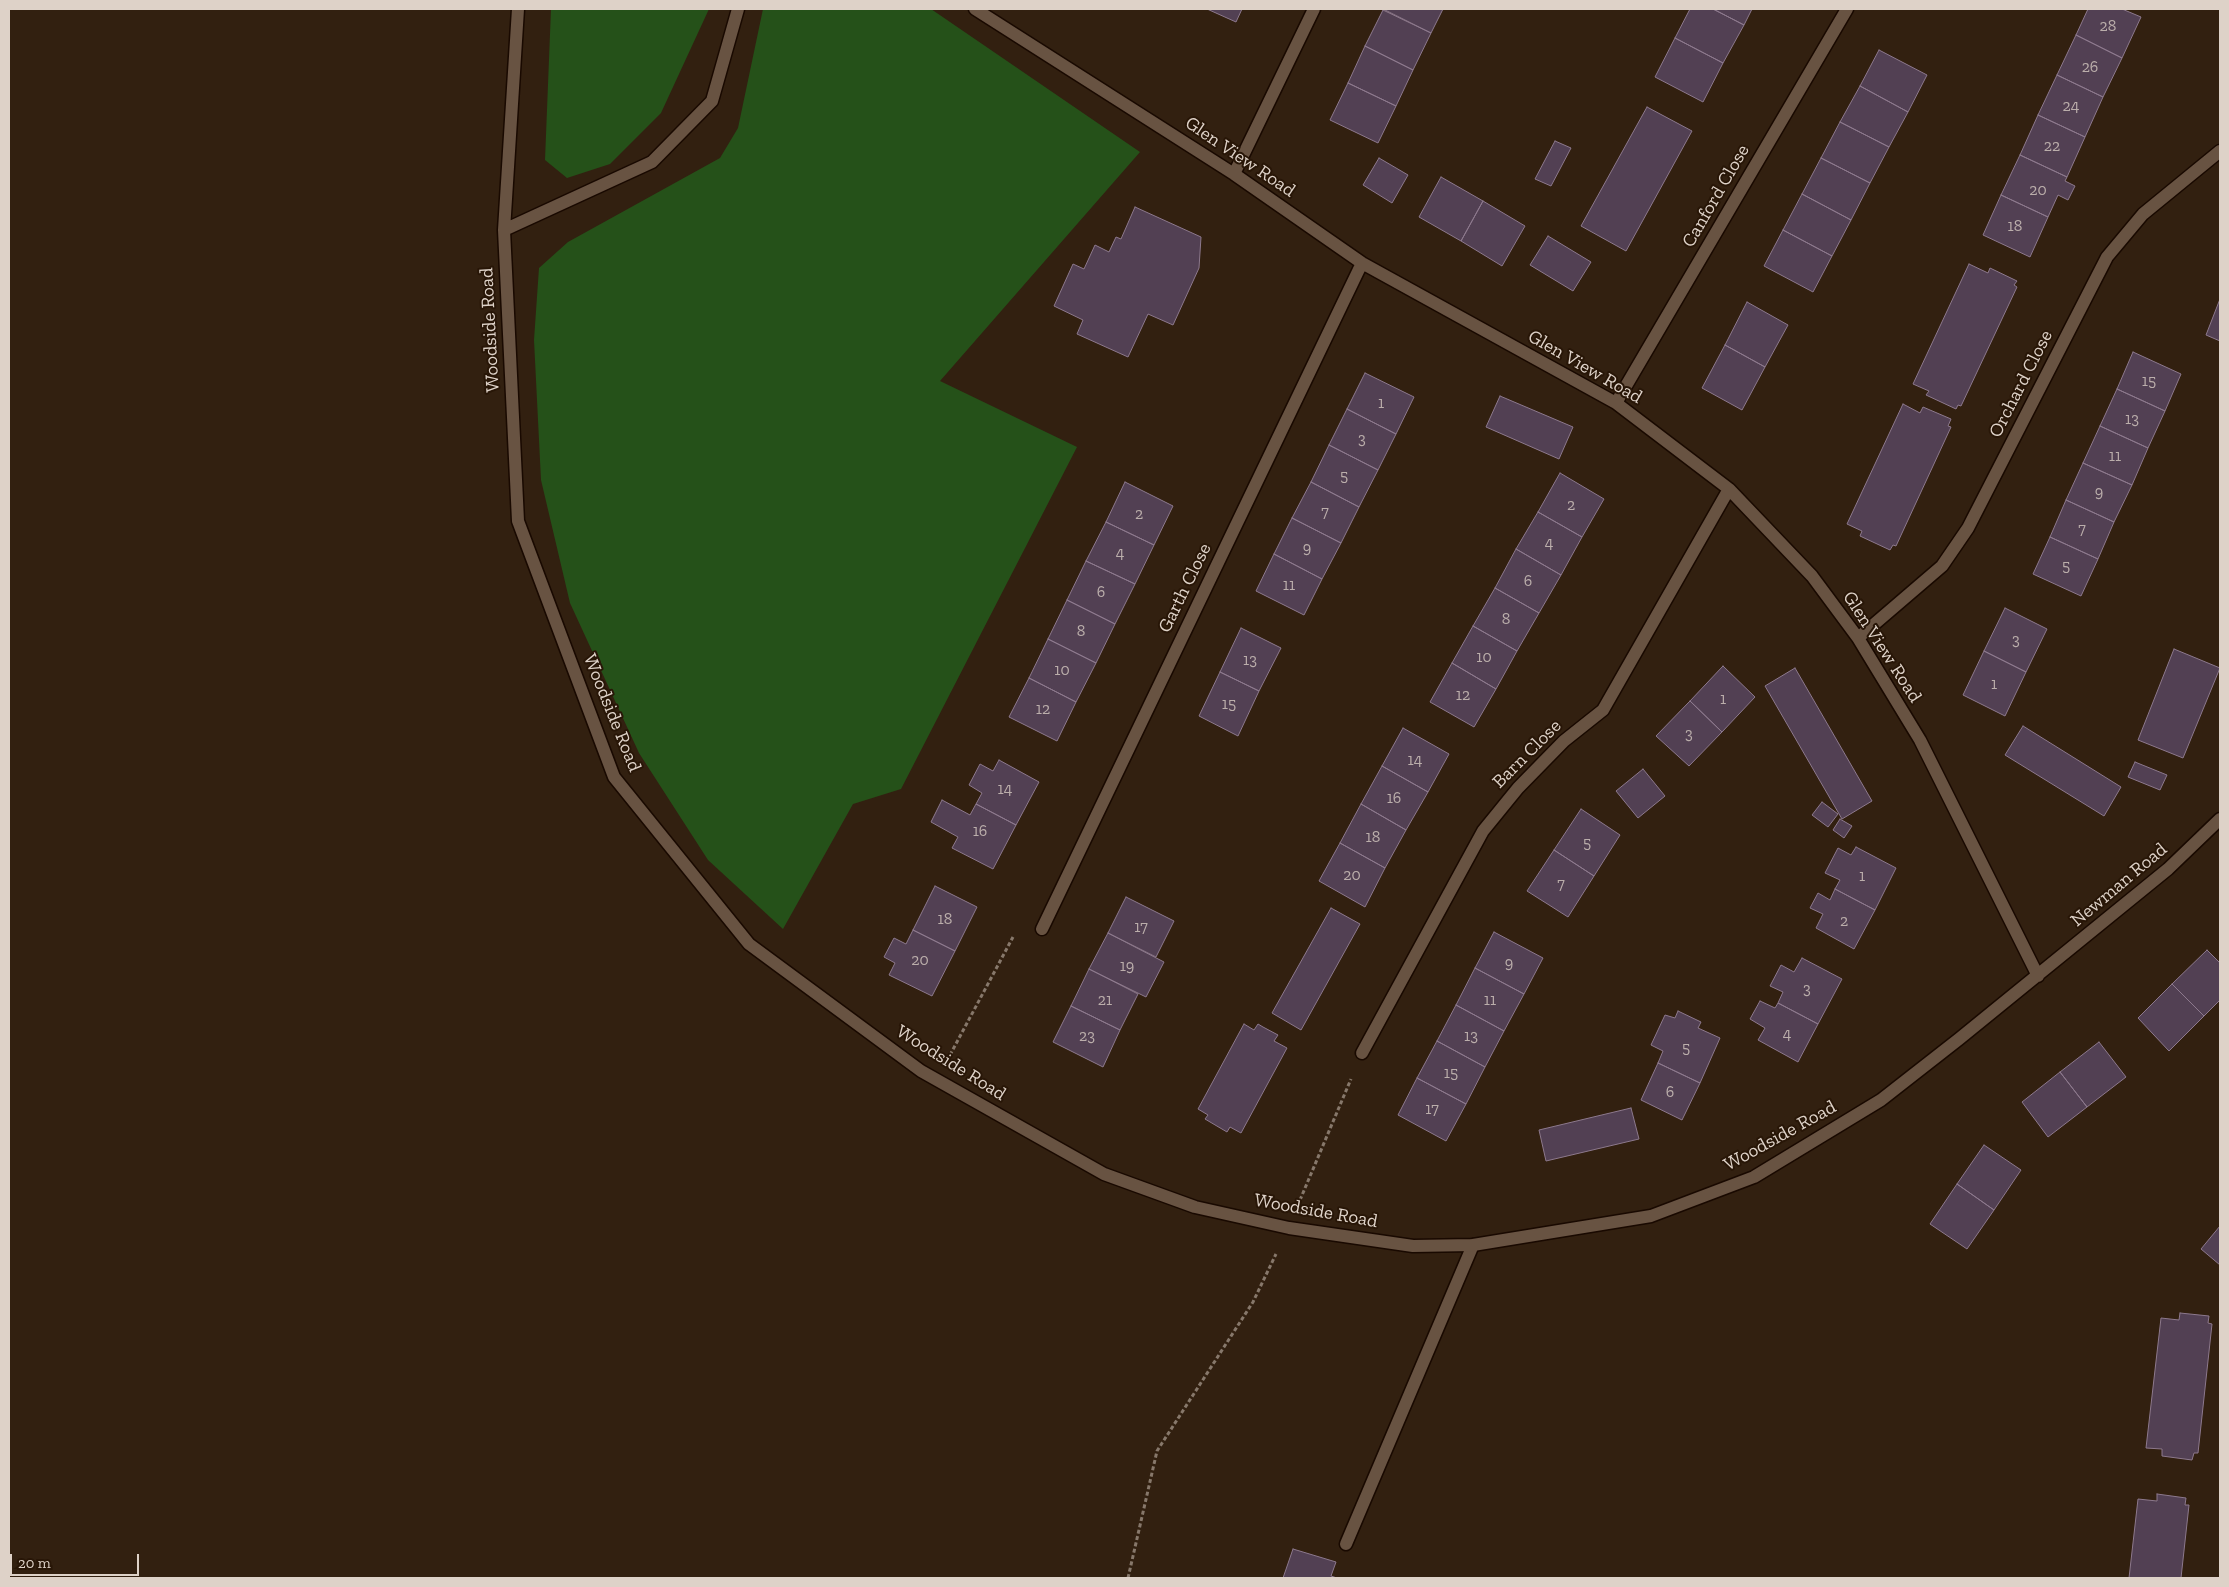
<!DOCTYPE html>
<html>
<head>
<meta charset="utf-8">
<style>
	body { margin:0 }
	#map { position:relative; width:2229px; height:1587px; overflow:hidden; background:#322010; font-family:"Zilla Slab",serif }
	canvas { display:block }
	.frame { position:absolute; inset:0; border:10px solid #ded2c8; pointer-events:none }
	.scale { position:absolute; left:10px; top:1554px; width:129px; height:22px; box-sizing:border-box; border:2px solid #ded2c8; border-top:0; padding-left:6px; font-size:15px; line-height:18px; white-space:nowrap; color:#ded2c8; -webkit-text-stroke:4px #281607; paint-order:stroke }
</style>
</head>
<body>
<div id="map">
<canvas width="2229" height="1587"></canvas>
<div class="frame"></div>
<div class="scale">20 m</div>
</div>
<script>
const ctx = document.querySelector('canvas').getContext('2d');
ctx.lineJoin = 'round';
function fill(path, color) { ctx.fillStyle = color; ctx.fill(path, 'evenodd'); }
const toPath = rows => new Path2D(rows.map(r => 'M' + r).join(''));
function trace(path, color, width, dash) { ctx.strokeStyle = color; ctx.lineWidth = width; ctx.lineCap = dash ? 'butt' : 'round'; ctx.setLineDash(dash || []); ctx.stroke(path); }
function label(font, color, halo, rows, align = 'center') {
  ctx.font = font + ' "Zilla Slab",serif'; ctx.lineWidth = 4; ctx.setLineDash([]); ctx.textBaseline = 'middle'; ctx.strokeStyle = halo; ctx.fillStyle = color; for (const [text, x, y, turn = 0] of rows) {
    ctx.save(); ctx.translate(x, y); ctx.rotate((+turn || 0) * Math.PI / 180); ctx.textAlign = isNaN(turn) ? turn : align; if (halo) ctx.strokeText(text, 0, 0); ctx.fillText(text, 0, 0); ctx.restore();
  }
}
fill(toPath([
	[551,9,709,9,661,113,610,164,567,178,545,160],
	[763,9,931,9,1140,152,940,381,1077,447,901,789,853,804,783,929,708,860,639,753,570,603,541,480,534,340,539,268,568,242,720,158,738,128]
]), '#255119');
const building = toPath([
	[1207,9,1242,9,1236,22,1207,9],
	[1383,9,1443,9,1431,33,1383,9],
	[1690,9,1713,9,1744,25,1723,63,1675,38,1690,9],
	[1713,9,1752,9,1744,25,1713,9],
	[2088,9,2122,9,2141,17,2122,58,2076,35,2088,9],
	[1383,10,1431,33,1413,70,1365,46,1383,10],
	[2076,35,2122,58,2103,97,2057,75,2076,35],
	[1675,38,1723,63,1703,102,1655,77,1675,38],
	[1365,46,1413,70,1396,106,1348,83,1365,46],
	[1879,50,1927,75,1908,112,1860,86,1879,50],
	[2057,75,2103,97,2085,137,2038,115,2057,75],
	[1348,83,1396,106,1378,143,1330,120,1348,83],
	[1860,86,1908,112,1889,147,1840,122,1860,86],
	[1647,107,1692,131,1626,251,1581,226,1647,107],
	[2038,115,2085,137,2067,177,2020,155,2038,115],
	[1840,122,1889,147,1870,183,1821,158,1840,122],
	[1555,141,1571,148,1551,186,1535,179,1555,141],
	[2020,155,2067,177,2065,181,2075,186,2068,200,2058,195,2048,217,2001,195,2020,155],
	[1379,158,1408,175,1392,203,1363,185,1379,158],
	[1821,158,1870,183,1851,220,1802,194,1821,158],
	[1441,177,1483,201,1461,241,1419,217,1441,177],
	[1802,194,1851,220,1832,256,1783,230,1802,194],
	[2001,195,2048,217,2030,257,1983,235,2001,195],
	[1483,201,1525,226,1502,266,1461,241,1483,201],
	[1135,207,1201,237,1199,268,1173,325,1148,314,1128,357,1077,334,1083,320,1054,306,1073,264,1084,269,1095,245,1109,252,1116,237,1121,239,1135,207],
	[1783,230,1832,256,1813,292,1764,266,1783,230],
	[1548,236,1591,262,1573,291,1530,265,1548,236],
	[1969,264,1988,273,1990,268,2017,281,2014,285,2017,287,1961,406,1958,405,1956,409,1926,395,1929,391,1913,384,1969,264],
	[2220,299,2220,341,2206,335,2220,299],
	[1747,302,1788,325,1765,367,1725,345,1747,302],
	[1725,345,1765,367,1742,410,1702,388,1725,345],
	[2133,352,2181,374,2165,411,2117,389,2133,352],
	[1365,373,1414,397,1396,434,1347,409,1365,373],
	[2117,389,2165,411,2148,448,2100,426,2117,389],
	[1500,396,1573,427,1559,459,1486,427,1500,396],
	[1903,404,1920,413,1923,407,1951,419,1948,426,1951,427,1896,546,1893,545,1890,550,1860,536,1862,531,1847,524,1903,404],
	[1347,409,1396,434,1378,470,1329,445,1347,409],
	[2100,426,2148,448,2132,485,2083,463,2100,426],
	[1329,445,1378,470,1359,507,1311,482,1329,445],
	[2083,463,2132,485,2114,522,2066,500,2083,463],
	[1560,473,1604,499,1582,537,1538,512,1560,473],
	[1125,482,1173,506,1154,545,1106,522,1125,482],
	[1311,482,1359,507,1341,543,1292,518,1311,482],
	[2066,500,2114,522,2098,559,2050,537,2066,500],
	[1538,512,1582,537,1561,575,1516,549,1538,512],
	[1292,518,1341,543,1322,579,1274,554,1292,518],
	[1106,522,1154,545,1135,584,1086,561,1106,522],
	[2050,537,2098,559,2081,596,2033,574,2050,537],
	[1516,549,1561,575,1539,613,1495,588,1516,549],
	[1274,554,1322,579,1304,615,1256,591,1274,554],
	[1086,561,1135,584,1115,624,1067,600,1086,561],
	[1495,588,1539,613,1517,651,1473,626,1495,588],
	[1067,600,1115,624,1096,663,1048,639,1067,600],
	[2005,608,2047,629,2026,672,1984,651,2005,608],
	[1473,626,1517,651,1496,689,1452,663,1473,626],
	[1241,628,1281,648,1259,691,1220,672,1241,628],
	[1048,639,1096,663,1076,702,1029,678,1048,639],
	[2174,649,2220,668,2183,758,2138,740,2174,649],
	[1984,651,2026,672,2005,716,1963,695,1984,651],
	[1452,663,1496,689,1474,727,1430,702,1452,663],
	[1723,666,1755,697,1722,732,1690,701,1723,666],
	[1795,668,1872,801,1842,819,1765,686,1795,668],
	[1220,672,1259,691,1238,736,1199,716,1220,672],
	[1029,678,1076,702,1057,741,1009,717,1029,678],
	[1690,701,1722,732,1689,766,1656,736,1690,701],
	[2023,726,2121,787,2104,816,2005,755,2023,726],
	[1403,728,1449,754,1428,792,1382,766,1403,728],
	[999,760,1039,782,1016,825,976,804,982,793,969,785,980,764,993,771,999,760],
	[2135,762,2167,775,2160,790,2128,777,2135,762],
	[1382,766,1428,792,1406,830,1361,804,1382,766],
	[1643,769,1665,796,1638,818,1616,791,1643,769],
	[942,800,970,815,976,804,1016,825,993,869,952,848,958,837,931,822,942,800],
	[1822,802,1838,814,1828,827,1812,815,1822,802],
	[1361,804,1406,830,1385,868,1340,843,1361,804],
	[1581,809,1620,835,1594,876,1554,850,1581,809],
	[1840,819,1852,826,1844,838,1833,830,1840,819],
	[1340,843,1385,868,1365,907,1319,881,1340,843],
	[1856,847,1896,868,1875,910,1835,889,1840,880,1825,873,1838,848,1851,855,1856,847],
	[1554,850,1594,876,1568,917,1527,891,1554,850],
	[935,886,977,907,955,951,913,930,935,886],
	[1835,889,1875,910,1854,949,1816,928,1823,914,1810,908,1818,893,1830,900,1835,889],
	[1126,897,1174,921,1156,957,1108,933,1126,897],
	[1331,908,1360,924,1301,1030,1272,1013,1331,908],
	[913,930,955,951,932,996,889,975,895,963,884,957,894,938,906,944,913,930],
	[1494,932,1543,958,1524,994,1475,968,1494,932],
	[1108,933,1164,962,1146,997,1089,969,1108,933],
	[2207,950,2220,963,2220,1000,2204,1016,2172,984,2207,950],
	[1802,958,1842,979,1818,1024,1778,1003,1783,992,1770,986,1781,965,1794,972,1802,958],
	[1475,968,1524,994,1504,1031,1456,1005,1475,968],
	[1089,969,1138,994,1120,1030,1071,1006,1089,969],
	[2172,984,2204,1016,2169,1051,2138,1018,2172,984],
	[1760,1001,1775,1008,1778,1003,1818,1024,1798,1062,1758,1040,1765,1028,1750,1019,1760,1001],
	[1456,1005,1504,1031,1485,1067,1437,1041,1456,1005],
	[1071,1006,1120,1030,1103,1067,1053,1042,1071,1006],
	[1678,1011,1701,1022,1698,1028,1720,1038,1700,1083,1658,1063,1663,1051,1651,1045,1665,1015,1675,1018,1678,1011],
	[1244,1024,1254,1030,1258,1024,1263,1027,1278,1035,1274,1041,1287,1048,1241,1133,1230,1127,1227,1132,1205,1119,1208,1115,1198,1109,1244,1024],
	[1437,1041,1485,1067,1466,1104,1417,1078,1437,1041],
	[2099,1042,2126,1077,2087,1107,2060,1072,2099,1042],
	[1658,1063,1700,1083,1682,1120,1641,1100,1658,1063],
	[2060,1072,2087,1107,2048,1137,2022,1102,2060,1072],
	[1417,1078,1466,1104,1446,1141,1398,1115,1417,1078],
	[1631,1108,1639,1139,1546,1161,1539,1130,1631,1108],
	[1984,1145,2021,1170,1994,1210,1957,1184,1984,1145],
	[1957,1184,1994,1210,1967,1249,1930,1224,1957,1184],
	[2220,1226,2220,1265,2201,1249,2220,1226],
	[2180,1313,2209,1316,2208,1323,2212,1324,2198,1453,2194,1453,2192,1460,2162,1456,2162,1449,2146,1448,2161,1318,2179,1320,2180,1313],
	[2157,1494,2186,1498,2185,1505,2189,1505,2181,1578,2129,1578,2138,1499,2157,1501,2157,1494],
	[1293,1549,1336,1562,1331,1576,1337,1578,1283,1578,1293,1549]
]);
fill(building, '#524053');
trace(building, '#8d798d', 1);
const lane = toPath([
	[1346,1544,1473,1245]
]);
const street = toPath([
	[518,9,504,230,518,521,614,777,749,944,921,1071,1104,1174,1195,1207,1289,1228,1413,1246,1473,1245,1651,1216,1754,1177,1881,1100,1959,1039,2168,869,2220,819],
	[975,9,1234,174,1362,263,1616,403,1729,489,1812,576,1858,638,1920,740,2038,976],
	[1234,174,1314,9],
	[504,230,652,162,712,101,738,9],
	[1616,403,1847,9],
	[1858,638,1942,566,1968,528,2107,257,2143,214,2220,151],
	[1042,929,1362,263],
	[1362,1053,1483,831,1518,788,1564,741,1603,710,1729,489]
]);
trace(lane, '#190900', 15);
trace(street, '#190900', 15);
trace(toPath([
	[950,1055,1013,937],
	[1300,1200,1351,1079],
	[1128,1578,1157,1451,1253,1302,1276,1254]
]), '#87786b', 3, [4, 2.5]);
trace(lane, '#685342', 12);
trace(street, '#685342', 12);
label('16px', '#bbaeab', null, [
	["28",2108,26],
	["26",2090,67],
	["24",2071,106],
	["22",2052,146],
	["20",2038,190],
	["18",2015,226],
	["15",2149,381],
	["1",1381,403],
	["13",2132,419],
	["3",1362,439],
	["11",2115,456],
	["5",1344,476],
	["9",2099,492],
	["2",1571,505],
	["7",1325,512],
	["2",1139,514],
	["7",2082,529],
	["4",1549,543],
	["9",1307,548],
	["4",1120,553],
	["5",2066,566],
	["6",1528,581],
	["11",1289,585],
	["6",1101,592],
	["8",1506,619],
	["8",1081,631],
	["3",2016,640],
	["10",1484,657],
	["13",1250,660],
	["10",1062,670],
	["1",1994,684],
	["12",1463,695],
	["1",1723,699],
	["15",1229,704],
	["12",1043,709],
	["3",1689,734],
	["14",1415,760],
	["14",1005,789],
	["16",1394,798],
	["16",980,831],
	["18",1373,837],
	["5",1587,843],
	["20",1352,875],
	["1",1862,876],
	["7",1561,884],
	["18",945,919],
	["2",1844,921],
	["17",1141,927],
	["20",920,960],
	["9",1509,963],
	["19",1127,966],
	["3",1807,989],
	["21",1105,1000],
	["11",1490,1000],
	["4",1787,1034],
	["23",1087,1036],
	["13",1471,1036],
	["5",1686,1048],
	["15",1451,1073],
	["6",1670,1092],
	["17",1432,1109]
]);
label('19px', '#ded2c8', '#281607', [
	["Glen View Road",1240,157,34],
	["Canford Close",1716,196,-60],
	["Woodside Road",490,330,-93],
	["Glen View Road",1585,367,30],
	["Orchard Close",2021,384,-63],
	["Garth Close",1185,588,-64],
	["Glen View Road",1882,647,57],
	["Woodside Road",612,713,68],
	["Barn Close",1527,754,-45],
	["Newman Road",2119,885,-40],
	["Woodside Road",951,1063,32],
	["Woodside Road",1780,1136,-29],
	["Woodside Road",1316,1211,10]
]);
</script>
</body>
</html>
